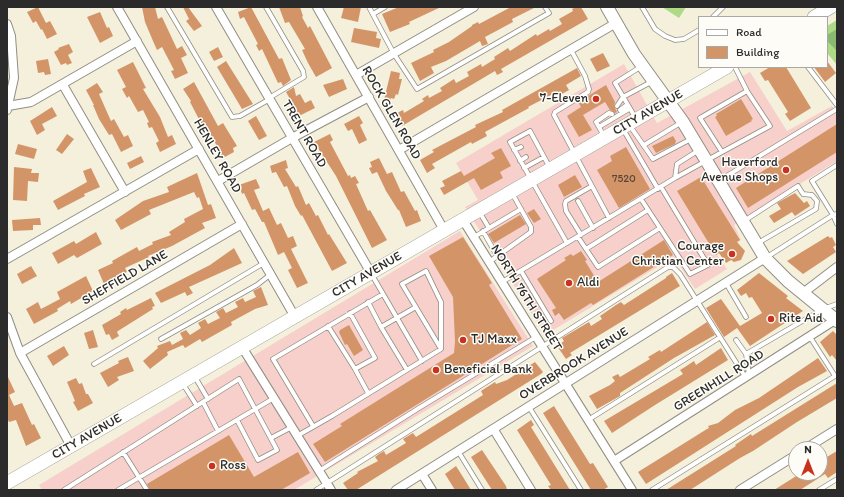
<!DOCTYPE html>
<html>
<head>
<meta charset="utf-8">
<style>
	body { margin:0 }
	#map { position:relative; width:844px; height:497px; overflow:hidden; background:#f4f0dc; font-family:Itim,sans-serif }
	canvas { display:block }
	.frame { position:absolute; inset:0; border:8px solid #2b2b2b; pointer-events:none }
	.legend { position:absolute; left:698px; top:16px; width:130px; height:52px; box-sizing:border-box; background:#fdfcf7; border:1px solid #a9a8a5; margin:0; padding:5px 7px; list-style:none; font-size:12px; color:#2b2b2b }
	.legend li { display:flex; align-items:center; gap:8px; height:20px }
	.legend b { width:20px; border:1px solid #a9a8a5 }
	.north { position:absolute; left:788px; top:441px; width:40px; height:40px; box-sizing:border-box; background:#fdfcf7; border:1px solid #a9a8a5; border-radius:50%; rotate:0deg; font-size:11px; font-weight:700; line-height:16px; text-align:center; color:#2b2b2b }
	.north::after { content:''; display:block; margin:auto; width:14px; height:18px; background:#c8321e; clip-path:polygon(50% 0,100% 100%,50% 72%,0 100%) }
</style>
</head>
<body>
<div id="map">
<canvas width="844" height="497"></canvas>
<div class="frame"></div>
<ul class="legend">
<li><b style="height:5px;background:#fff"></b>Road</li>
<li><b style="height:11px;background:#d39568"></b>Building</li>
</ul>
<div class="north">N</div>
</div>
<script>
const ctx = document.querySelector('canvas').getContext('2d');
ctx.lineJoin = 'round';
function fill(path, color) { ctx.fillStyle = color; ctx.fill(path, 'evenodd'); }
const toPath = rows => new Path2D(rows.map(r => 'M' + r).join(''));
function trace(path, color, width, dash) { ctx.strokeStyle = color; ctx.lineWidth = width; ctx.lineCap = dash ? 'butt' : 'round'; ctx.setLineDash(dash || []); ctx.stroke(path); }
function label(font, color, halo, rows, align = 'center') {
  ctx.font = font + ' Itim,sans-serif'; ctx.lineWidth = 3; ctx.setLineDash([]); ctx.textBaseline = 'middle'; ctx.strokeStyle = halo; ctx.fillStyle = color; for (const [text, x, y, turn = 0] of rows) {
    ctx.save(); ctx.translate(x, y); ctx.rotate((+turn || 0) * Math.PI / 180); ctx.textAlign = isNaN(turn) ? turn : align; if (halo) ctx.strokeText(text, 0, 0); ctx.fillText(text, 0, 0); ctx.restore();
  }
}
fill(toPath([
	[624,64,657,123,750,72,787,131,832,106,837,114,837,161,734,225,741,240,717,255,727,269,695,289,674,257,545,335,465,207,478,200,456,163],
	[460,231,533,346,294,490,42,490,39,485]
]), '#f7d0cb');
fill(toPath([
	[662,7,686,7,679,18],
	[837,20,837,65,827,53,827,26]
]), '#aed985');
fill(toPath([
	[837,29,837,51,827,41,827,35]
]), '#8ab972');
fill(toPath([
	[38,7,46,23,50,21,57,34,47,39,42,29,41,30,36,21,33,23,27,12],
	[142,7,155,7,158,19,162,17,177,49,182,46,187,55,181,58,188,73,175,79,171,71,174,70,162,47,157,50,153,41,145,22],
	[183,7,188,7,202,26,194,31,186,21,189,19],
	[251,7,279,59,282,58,291,80,283,86,281,82,278,83,262,49,259,51,256,45,258,44,246,21,244,17,240,19,238,12],
	[279,7,300,7,303,16,302,17,308,28,310,26,332,68,316,77,308,63,302,50,305,49,289,22,285,23],
	[344,7,361,7,358,22,341,18],
	[399,7,441,7,409,22,410,24,390,32,382,14],
	[511,7,536,7,512,19,513,22,485,37,488,44,482,46,480,41,446,61,431,67,434,73,420,81,411,63,434,52,433,50,449,42,472,26,472,25,478,22,479,24],
	[576,7,581,7,588,19,501,69,503,72,497,75,495,71,402,126,395,114,403,110,404,113,424,101,422,99,428,95,429,98,442,91,440,88,454,79,456,83,469,76,467,72,481,64,482,67,495,59,494,57,508,48,510,51,536,34,537,36,549,29,550,31,562,24,559,19,573,11,572,9],
	[100,12,107,28,109,27,113,36,100,43,87,17],
	[354,28,377,32,376,38,381,39,379,48,351,42],
	[69,44,73,52,68,55,72,63,67,65,66,63,61,65,54,52,59,49,58,48],
	[218,47,223,57,214,61,209,52],
	[603,53,610,66,597,72,590,59],
	[48,59,51,74,45,75,44,72,38,73,36,61],
	[226,61,253,104,242,109,217,67],
	[827,61,836,73,825,82,814,67,827,67],
	[133,62,146,88,143,89,160,117,168,137,172,135,176,144,160,152,156,143,159,141,152,127,149,128,147,123,149,122,143,110,138,112,129,96,127,98,122,89,126,87,117,70],
	[770,67,786,67,811,108,790,121,785,114,788,112,768,80,765,81,760,73],
	[577,68,581,76,566,85,569,90,553,99,551,95,528,107,529,108,485,132,487,136,472,144,471,142,432,164,435,168,427,173,420,160,434,152,432,150,476,127,475,125,503,112,502,110],
	[391,71,400,73,399,79,402,79,398,95,396,94,394,99,391,98,390,101,384,100],
	[343,79,347,89,329,97,323,85],
	[194,82,218,126,223,123,237,146,233,148,234,152,223,158,205,123,202,125,190,102,191,101,183,89],
	[97,83,103,92,99,94,111,121,114,119,124,137,128,135,133,146,121,152,112,134,109,135,99,119,93,105,94,105,86,90],
	[606,85,615,102,614,106,617,112,615,113,610,110,605,102,583,115,592,130,579,137,567,116,581,107,578,102],
	[294,87,296,96,300,94,305,103,311,100,315,108,297,117,293,109,295,108,286,92],
	[741,99,753,119,751,120,752,121,726,136,715,117,717,116,716,114],
	[52,107,57,116,42,124,45,130,37,135,30,121],
	[256,116,267,136,259,140,248,121],
	[359,116,363,123,360,125,367,140,359,144,352,129,348,131,344,124],
	[837,124,837,152,748,208,736,188],
	[67,134,74,139,62,154,56,150],
	[330,134,333,140,330,142,348,176,350,175,351,178,355,176,359,183,356,184,368,211,370,210,387,240,372,248,336,176,314,142],
	[673,136,676,141,675,144,656,153,652,146],
	[18,144,37,149,34,159,15,154],
	[626,147,650,189,619,208,597,170,612,161,610,156],
	[501,148,511,166,500,172,503,178,481,190,474,178,444,195,440,188,445,186,442,181,461,171,464,176,495,158,491,153],
	[141,156,144,162,130,169,127,163],
	[379,158,387,174,392,172,401,192,404,191,415,211,417,210,421,221,406,227,399,210,398,210,386,191,377,172,372,174,369,168,372,167,370,162],
	[286,160,288,168,285,169,296,187,298,186,306,205,309,203,316,216,318,215,328,235,329,234,347,263,332,271,302,215,301,216,295,206,287,186,284,187,276,172,272,173,270,166],
	[14,167,32,169,31,173,39,173,38,182,28,181,27,201,13,200],
	[91,168,100,187,84,194,85,196,58,210,53,201,87,182,83,171],
	[197,173,208,205,211,204,216,218,202,223,205,228,172,246,148,256,149,257,125,268,127,272,104,284,98,270,113,263,112,261,137,247,139,251,153,244,152,242,171,235,169,232,185,222,184,219,203,209,199,197,197,198,194,192,149,210,151,214,121,230,115,220,143,201,169,192,167,187],
	[575,175,582,187,564,197,558,185],
	[701,177,740,240,737,242,745,251,741,260,734,262,731,260,726,263,719,253,716,255,677,191],
	[256,179,260,188,254,190,263,211,269,208,277,225,281,223,288,238,293,236,297,246,291,249,308,283,297,288,288,270,292,268,284,252,278,255,264,222,262,222,255,209,252,210,244,193,242,194,239,185],
	[795,193,804,203,807,201,810,206,795,216,792,212,774,223,769,216,781,209,777,203],
	[534,209,541,219,534,223,527,213],
	[520,215,526,224,494,243,488,234],
	[40,218,41,225,33,225,33,230,13,231,12,220],
	[96,232,102,244,77,258,74,255,58,264,52,253,74,241,76,244],
	[828,236,830,238,832,237,836,245,833,247,836,252,803,274,787,261],
	[463,237,492,283,489,285,522,339,325,462,313,444,342,426,340,424,454,353,455,342,453,297,429,256],
	[664,240,673,255,593,305,591,303,564,320,559,313,555,316,552,310,556,308,537,279,566,260,564,258,571,254,573,256,581,251,587,260,585,261,598,282],
	[234,248,242,263,189,287,193,293,187,296,185,292,161,303,155,293,210,265],
	[31,266,37,276,22,284,17,274],
	[672,273,680,286,570,353,572,355,566,359,557,346,564,341,562,338,589,322,591,326,602,319,600,316,616,305,621,302,624,305,666,278,666,277],
	[759,273,788,296,786,298,803,311,750,346,737,328,724,337,706,308,721,299,740,326,762,313,752,297,749,298,746,293,741,296,737,290],
	[86,276,93,291,71,304,70,301,57,309,58,311,34,324,26,309,38,302,41,309,60,299,57,292],
	[261,287,268,305,255,309,231,322,232,325,202,342,200,339,185,348,183,345,167,352,168,355,150,369,143,361,158,348,157,346,170,341,172,345,183,339,180,333,186,330,190,335,201,328,198,323,205,319,208,324,220,318,216,312,223,308,226,313,238,307,235,302,243,298,245,302,256,297,253,291],
	[151,298,155,306,152,307,153,309,118,331,117,332,119,336,112,340,109,334,106,335,102,325,121,314,120,312,126,308,127,310],
	[707,322,715,335,674,358,620,393,620,396,597,409,589,396,610,385,615,381,612,377,618,374,620,377,650,359,648,357,660,350,661,352],
	[349,325,363,350,354,356,347,344,345,345,339,332,340,330],
	[93,330,98,347,89,349,84,333],
	[833,331,837,335,837,361,832,355,830,357,820,342],
	[64,346,69,355,53,366,47,356],
	[721,348,728,360,655,405,612,433,604,421,683,374,680,370,685,367,694,361,696,365],
	[128,357,134,371,117,377,119,380,108,387,100,373,119,363,118,361],
	[818,358,827,371,798,387,646,484,638,472,707,429,709,428,708,426,718,423,735,410,759,398],
	[535,362,543,372,541,374,356,490,348,490,343,483,358,473,357,472,378,461,375,457,379,454,384,451,386,455,406,443,403,439,413,433,416,437,483,395,481,391,495,382,496,384,507,380],
	[7,375,15,392,9,395,14,406,22,403,32,425,34,424,41,438,26,446,16,420,9,422,7,418],
	[76,378,79,384,82,383,86,394,88,394,93,403,78,411,73,402,75,401,67,382],
	[837,383,837,398,797,422,753,451,740,458,690,490,666,490,736,446,735,445,751,434,752,436],
	[554,406,590,464,593,463,608,487,603,490,591,490,543,413],
	[531,420,534,425,531,427,570,490,551,490,548,486,551,485,517,430],
	[229,435,254,477,298,452,310,473,281,490,150,490,147,484],
	[482,450,506,486,507,490,492,490,471,457],
	[837,451,837,472,828,478,825,474,800,490,774,490,801,473,820,473,820,461],
	[456,466,463,477,471,490,455,490,445,474]
]), '#d39568');
const service = toPath([
	[167,7,232,117,240,116,270,99],
	[266,7,303,71,304,77,269,98],
	[369,7,394,54,417,89,549,13,545,7],
	[642,7,655,29,665,36,675,40,684,39,699,30],
	[373,14,385,7],
	[713,17,723,7],
	[571,50,585,76,589,89,588,92,555,112,554,115,609,218],
	[735,67,747,91,770,126,722,152,700,118,747,91],
	[808,67,837,105],
	[617,106,623,97,653,81],
	[620,110,627,105],
	[635,117,615,83,642,66],
	[630,126,653,159,691,139],
	[599,127,629,109],
	[623,129,658,189],
	[604,136,596,122,609,113,612,114],
	[644,145,682,122],
	[514,150,521,147],
	[520,161,526,157],
	[837,165,812,181,833,215,837,214],
	[524,168,544,157],
	[550,168,530,131,510,142,567,243],
	[675,178,677,164,699,150],
	[720,180,837,109],
	[641,199,690,274,708,265,661,187],
	[578,201,593,228],
	[480,213,489,228,521,209],
	[744,221,798,186,803,194,812,195,817,201,816,209,758,243],
	[483,231,497,256],
	[581,235,566,211,565,204,566,201,592,186],
	[474,237,489,228],
	[578,237,598,267,660,228],
	[586,249,648,210],
	[767,257,833,215,837,224],
	[489,262,531,232,531,227,512,193],
	[521,271,551,321],
	[372,275,422,361],
	[502,282,675,178,722,152],
	[726,283,746,317],
	[368,302,381,327],
	[328,326,355,369,375,358,350,313],
	[161,339,257,285,271,274],
	[736,340,746,354,823,309,837,304],
	[746,354,749,375],
	[94,364,264,263],
	[355,369,368,393],
	[407,370,381,327,416,307],
	[195,377,208,399],
	[183,384,197,406],
	[203,402,218,431],
	[529,407,581,490],
	[588,420,719,338],
	[313,426,273,359,383,294],
	[297,436,332,416,441,349,441,302,426,271,402,284,441,349],
	[271,438,292,427],
	[458,451,482,490],
	[123,452,147,490],
	[319,471,419,408,536,337],
	[64,490,239,379,277,450,258,460,237,420],
	[118,490,274,398],
	[316,490,668,267,673,267,680,274,746,378],
	[652,490,835,376,810,337],
	[819,490,837,479]
]);
const minor = toPath([
	[117,7,295,317],
	[216,7,371,273],
	[317,7,444,230],
	[7,24,11,36,14,78,7,110],
	[356,75,474,7],
	[63,85,125,192],
	[8,106,31,102,137,41],
	[399,150,616,23],
	[218,181,292,138,369,97],
	[463,220,632,490],
	[7,259,199,149],
	[803,293,837,267],
	[7,317,20,353,71,446],
	[242,347,331,490],
	[20,353,242,224],
	[494,430,531,490],
	[805,449,837,429],
	[614,461,835,320],
	[422,474,432,490],
	[396,490,765,258],
	[740,490,796,455]
]);
const primary = toPath([
	[607,7,634,54,683,122,765,258,788,281,837,321]
]);
const trunk = toPath([
	[814,17,831,7],
	[7,483,727,67]
]);
trace(service, '#908e84', 5.5);
trace(minor, '#908e84', 10);
trace(primary, '#908e84', 14);
trace(trunk, '#908e84', 14);
trace(service, '#fff', 4);
trace(minor, '#fff', 8);
trace(primary, '#fff', 12);
trace(trunk, '#fff', 13);
for (const [x, y, r, color] of [
	[596,99,4,"#c8321e"],
	[786,170,4,"#c8321e"],
	[732,254,4,"#c8321e"],
	[569,283,4,"#c8321e"],
	[771,319,4,"#c8321e"],
	[463,340,4,"#c8321e"],
	[436,370,4,"#c8321e"],
	[212,466,4,"#c8321e"]
]) { const dot = new Path2D(); dot.arc(x, y, r, 0, 2 * Math.PI); ctx.fillStyle = color; ctx.fill(dot); trace(dot, '#fdfcf7', 1.5); }
label('11px', '#55463a', null, [
	["7520",624,179]
]);
label('13px', '#2b2b2b', '#fdfcf7', [
	["7-Eleven",588,99,"right"],
	["Haverford",778,163,"right"],
	["Avenue Shops",778,178,"right"],
	["Courage",724,247,"right"],
	["Christian Center",724,262,"right"],
	["Aldi",577,283],
	["Rite Aid",779,319],
	["TJ Maxx",471,340],
	["Beneficial Bank",444,370],
	["Ross",220,466]
], 'left');
label('13px', '#2b2b2b', '#fdfcf7', [
	["ROCK GLEN ROAD",391,113,60],
	["CITY AVENUE",648,113,-30],
	["TRENT ROAD",304,134,60],
	["HENLEY ROAD",217,156,60],
	["CITY AVENUE",367,275,-30],
	["SHEFFIELD LANE",125,278,-30],
	["NORTH 76TH STREET",526,298,58],
	["OVERBROOK AVENUE",574,364,-32],
	["GREENHILL ROAD",719,381,-32],
	["CITY AVENUE",87,437,-30]
]);
</script>
</body>
</html>
